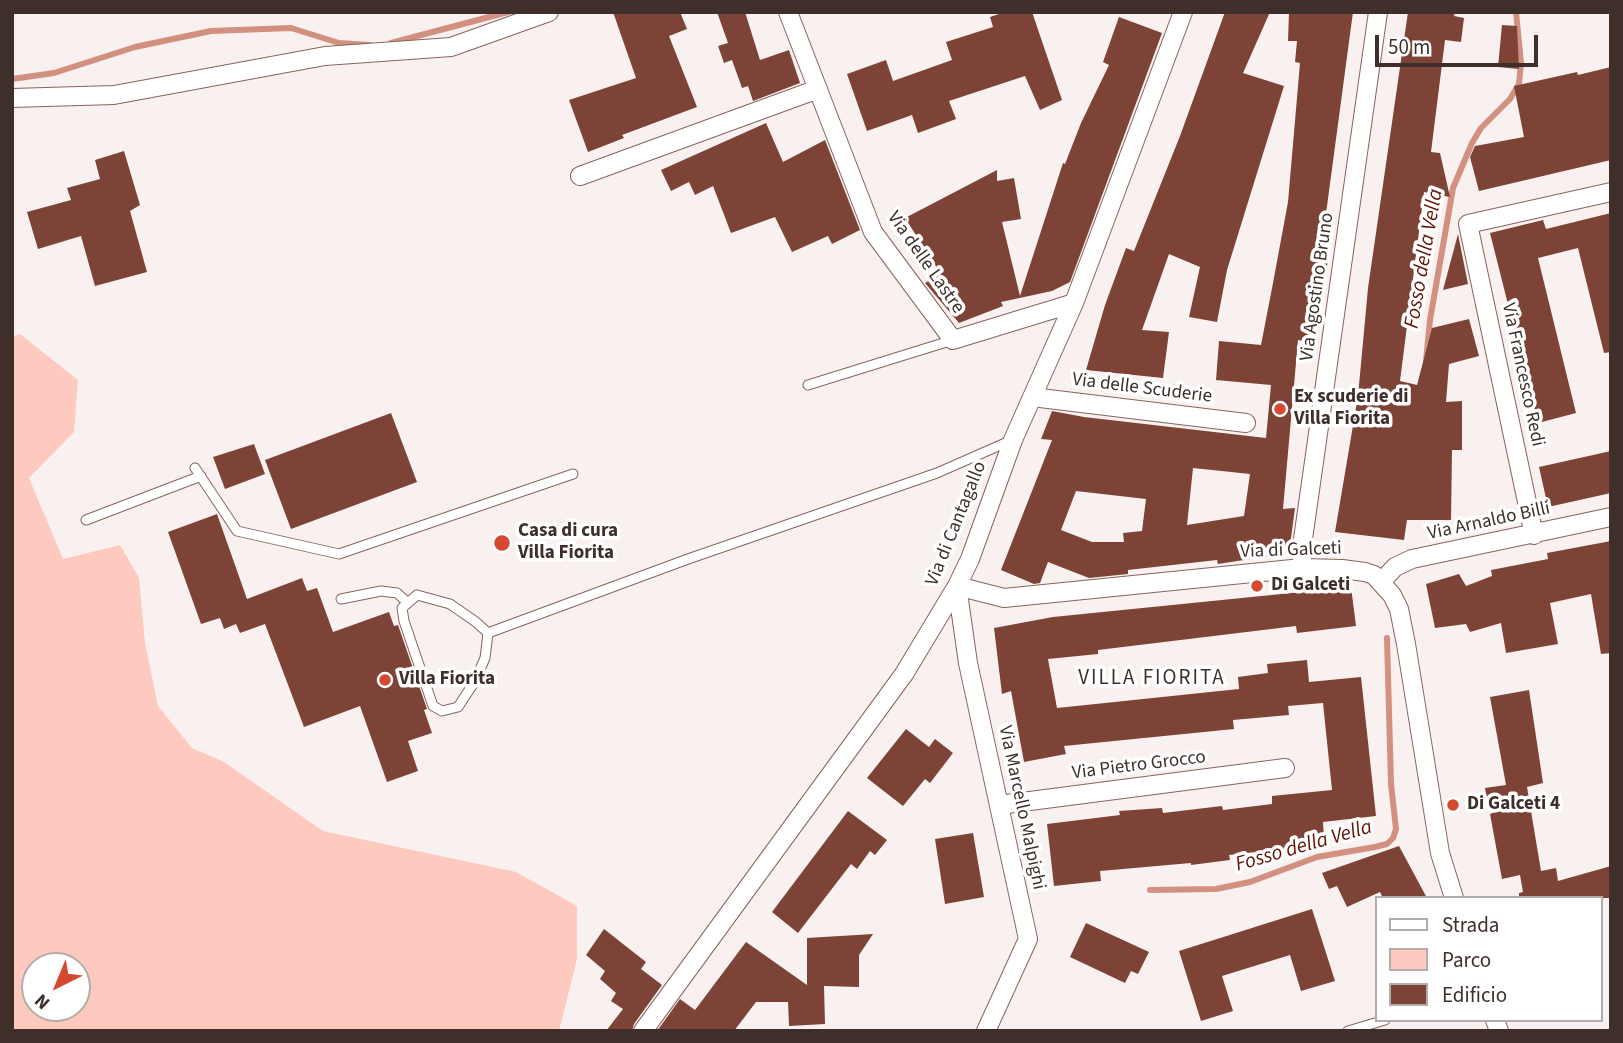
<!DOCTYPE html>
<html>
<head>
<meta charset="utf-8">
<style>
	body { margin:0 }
	#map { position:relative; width:1623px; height:1043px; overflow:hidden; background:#f9f1ef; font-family:"Source Sans 3",sans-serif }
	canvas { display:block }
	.frame { position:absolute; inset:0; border:14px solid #3e2f2b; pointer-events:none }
	.legend { position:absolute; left:1375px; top:896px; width:228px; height:126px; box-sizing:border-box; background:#fff; border:2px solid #b2acaa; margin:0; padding:9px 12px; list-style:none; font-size:21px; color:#3e2f2b }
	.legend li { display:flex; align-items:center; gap:14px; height:35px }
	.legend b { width:35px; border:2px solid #b2acaa }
	.north { position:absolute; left:21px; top:952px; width:70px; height:70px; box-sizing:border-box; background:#fff; border:2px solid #b2acaa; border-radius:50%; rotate:223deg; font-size:19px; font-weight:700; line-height:28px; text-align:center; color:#3e2f2b }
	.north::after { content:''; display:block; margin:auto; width:24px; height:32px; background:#d4492f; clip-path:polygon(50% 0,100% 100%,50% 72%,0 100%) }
	.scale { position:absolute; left:1375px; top:35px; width:163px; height:32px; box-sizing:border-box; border:4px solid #3e2f2b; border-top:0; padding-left:9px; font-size:21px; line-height:24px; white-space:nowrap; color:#3e2f2b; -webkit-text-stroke:5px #fff; paint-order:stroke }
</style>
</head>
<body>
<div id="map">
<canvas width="1623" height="1043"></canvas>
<div class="frame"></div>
<ul class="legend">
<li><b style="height:9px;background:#fff"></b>Strada</li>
<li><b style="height:19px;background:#fecabf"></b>Parco</li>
<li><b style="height:19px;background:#7e4337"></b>Edificio</li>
</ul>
<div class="north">N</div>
<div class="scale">50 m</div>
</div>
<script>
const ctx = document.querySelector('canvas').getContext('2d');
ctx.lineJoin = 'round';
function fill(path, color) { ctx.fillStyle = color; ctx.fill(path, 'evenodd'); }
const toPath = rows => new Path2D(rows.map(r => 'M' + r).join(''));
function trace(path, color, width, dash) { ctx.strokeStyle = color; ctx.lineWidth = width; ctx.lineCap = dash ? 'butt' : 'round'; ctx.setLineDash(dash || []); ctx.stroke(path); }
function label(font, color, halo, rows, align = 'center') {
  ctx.font = font + ' "Source Sans 3",sans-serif'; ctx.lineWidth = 7; ctx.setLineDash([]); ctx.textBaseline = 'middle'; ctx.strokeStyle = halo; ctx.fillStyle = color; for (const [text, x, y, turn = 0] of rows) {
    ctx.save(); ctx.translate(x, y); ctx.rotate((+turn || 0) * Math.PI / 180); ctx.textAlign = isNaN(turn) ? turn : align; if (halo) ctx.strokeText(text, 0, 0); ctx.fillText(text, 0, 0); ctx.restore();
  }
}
fill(toPath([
	[20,334,78,380,74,432,29,478,63,559,120,545,139,578,145,643,158,706,192,748,224,762,323,831,516,872,577,906,577,959,559,1031,12,1031,12,337],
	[35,966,77,966,77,1008,35,1008]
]), '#fecabf');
trace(toPath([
	[391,43,508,12],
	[12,79,54,73,135,47,211,31,291,28,339,43,370,45],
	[1426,361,1430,320,1453,188,1472,143,1481,128,1510,99,1519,84,1521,63,1516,12],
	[1150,890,1216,889,1250,882,1317,857,1375,847,1387,844,1393,838,1396,829,1391,784,1387,638]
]), '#d29081', 6);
fill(toPath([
	[613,12,680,12,687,29,669,36,697,107,622,135,624,138,588,152,569,100,636,78],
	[717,12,745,12,760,60,789,50,800,83,753,101,748,86,742,88,732,60,724,63,718,46,728,43],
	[1005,12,1032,12,1062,100,1040,110,1025,76,949,101,956,119,918,133,912,115,867,131,847,74,886,60,893,81,952,60,946,42,993,27,990,17],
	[1225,12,1270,12,1243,73,1284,86,1227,270,1217,322,1189,317,1200,267,1169,254,1142,330,1169,332,1163,378,1086,370,1105,305,1126,248,1134,251,1180,136],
	[1289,12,1353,12,1321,251,1329,253,1324,285,1319,284,1310,342,1298,340,1283,509,1295,508,1289,553,1218,564,1217,560,1128,570,1128,574,1089,578,1048,562,1040,583,1034,584,1001,570,1052,440,1041,439,1052,411,1084,417,1266,438,1271,385,1216,380,1219,341,1261,345,1273,283,1288,202,1300,63,1295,62,1297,41,1288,41],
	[1193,468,1250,474,1244,516,1187,525],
	[1076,491,1146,499,1142,531,1123,533,1124,542,1092,542,1061,530],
	[1408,12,1455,12,1454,16,1464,18,1461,42,1445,40,1431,152,1440,153,1450,197,1424,192,1400,381,1417,385,1432,328,1469,319,1479,356,1449,364,1446,402,1462,401,1462,450,1452,450,1451,520,1407,520,1404,540,1335,532,1358,396,1368,288],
	[1119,17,1162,33,1070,282,1052,291,1001,302,1003,306,959,323,925,283,941,274,905,218,997,170,997,181,1014,178,1021,219,1002,222,1020,296,1063,163,1065,164,1081,123,1109,65,1103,62],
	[1502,25,1517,26,1519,69,1498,67],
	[1611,67,1611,160,1479,191,1470,157,1475,146,1524,137,1514,86,1577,72,1578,75],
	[766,123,783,162,825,140,860,230,832,244,828,236,792,252,775,217,731,233,713,186,695,195,689,182,671,191,661,170],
	[124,151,140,205,130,211,147,272,95,286,81,236,38,249,27,212,71,200,67,188,100,179,95,160],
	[1611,213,1611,352,1604,353,1578,248,1538,258,1576,413,1538,423,1490,233,1543,220,1546,229],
	[1458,234,1468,284,1443,290],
	[391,413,417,482,291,529,265,460],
	[254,444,265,474,225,489,213,457],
	[1611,451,1611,493,1548,507,1539,467],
	[217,514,247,599,302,578,307,591,317,588,333,632,389,612,394,626,398,625,427,709,424,710,432,733,408,741,418,771,387,782,360,706,304,727,265,624,240,633,236,624,224,629,220,618,201,624,168,532],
	[1611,541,1611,653,1601,654,1591,594,1550,603,1558,644,1506,653,1501,623,1470,632,1466,624,1435,628,1426,584,1459,574,1466,586,1492,576,1491,570,1548,559,1547,553],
	[1351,587,1356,626,1297,633,1296,626,1098,650,1098,654,1048,659,1057,708,1239,689,1238,677,1268,673,1267,664,1307,660,1309,682,1361,677,1376,816,1323,822,1324,838,1292,841,1293,848,1229,855,1230,860,1191,865,1191,863,1100,871,1101,881,1054,886,1047,824,1120,815,1119,811,1162,808,1163,813,1222,806,1223,810,1272,804,1272,796,1332,790,1323,703,1288,706,1289,715,1233,720,1234,729,1064,746,1066,754,1024,762,1011,691,1002,694,994,628,1053,617],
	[1529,690,1543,783,1527,787,1541,871,1556,868,1558,881,1611,866,1611,898,1519,898,1519,893,1523,892,1520,875,1502,879,1490,814,1504,809,1503,803,1488,805,1485,788,1506,785,1490,697],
	[906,729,929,747,935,739,953,753,930,783,925,779,903,806,867,778],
	[848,811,887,840,875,855,870,851,857,869,851,864,798,933,772,912],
	[973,833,984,897,945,904,935,839],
	[1399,846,1427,898,1383,898,1380,892,1347,907,1337,886,1329,889,1322,873],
	[1312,909,1335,981,1301,991,1290,955,1222,976,1233,1011,1201,1021,1179,951],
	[1086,923,1149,952,1138,974,1131,971,1125,983,1070,957],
	[604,929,646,962,641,969,662,985,634,1024,632,1031,606,1031,623,1009,611,1001,616,993,600,979,605,971,586,955],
	[873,934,859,955,859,987,824,986,825,1024,789,1026,788,1002,756,1002,734,1031,657,1031,680,999,695,1010,746,942,807,985,807,938]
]), '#7e4337');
const lane = toPath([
	[808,385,953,340],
	[195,468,237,531,339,554,573,474],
	[86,520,201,476],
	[417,595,450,604,476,622,488,633,485,658,475,681,458,707,442,711,433,706,404,621,402,608,417,595],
	[341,599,381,591,397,593,407,602],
	[488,633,688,559,937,473,1012,440],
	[1348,1031,1385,1020]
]);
const street = toPath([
	[788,12,873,232,953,340,1074,303],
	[12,98,114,95,325,56,451,47,549,12],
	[580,176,818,89],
	[1032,397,1246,423],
	[1534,535,1468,224,1611,192],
	[1302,568,1302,546,1378,12],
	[1382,581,1395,567,1412,559,1611,517],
	[957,586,1004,598,1302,568,1342,569,1365,572,1374,575,1392,595,1399,609,1406,644,1440,853,1454,898],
	[957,586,968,663,1028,939,986,1031],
	[999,805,1285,768],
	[1495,1020,1499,1031],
	[643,1031,904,674,957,586,970,559,1013,440,1074,303,1183,12]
]);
trace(lane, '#87645c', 11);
trace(street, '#87645c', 20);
trace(lane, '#fff', 9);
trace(street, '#fff', 18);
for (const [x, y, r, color] of [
	[1280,409,7,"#d4492f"],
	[502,543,9,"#d4492f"],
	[1257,586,7,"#d4492f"],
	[385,680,7,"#d4492f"],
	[1453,805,7,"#d4492f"]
]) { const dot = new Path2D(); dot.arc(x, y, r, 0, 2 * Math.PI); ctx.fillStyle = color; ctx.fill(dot); trace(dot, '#fff', 2.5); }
label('19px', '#3e2f2b', '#fff', [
	["Via delle Lastre",925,263,55],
	["Via Agostino Bruno",1318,287,-82],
	["Via Francesco Redi",1522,375,78],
	["Via delle Scuderie",1142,389,7],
	["Via Arnaldo Billi",1489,522,-12],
	["Via di Cantagallo",957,524,-68],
	["Via di Galceti",1291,551,-2],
	["Via Pietro Grocco",1139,766,-7],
	["Via Marcello Malpighi",1021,808,78]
]);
label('bold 19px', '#3e2f2b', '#fff', [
	["Ex scuderie di",1294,398],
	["Villa Fiorita",1294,420],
	["Casa di cura",518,532],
	["Villa Fiorita",518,554],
	["Di Galceti",1271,586],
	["Villa Fiorita",399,680],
	["Di Galceti 4",1467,805]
], 'left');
label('italic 21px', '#621304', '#fff', [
	["Fosso della Vella",1425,259,-80],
	["Fosso della Vella",1304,847,-16]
]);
ctx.letterSpacing = '2px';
label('21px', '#3e2f2b', '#fff', [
	["VILLA FIORITA",1152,679]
]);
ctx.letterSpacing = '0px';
</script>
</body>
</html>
